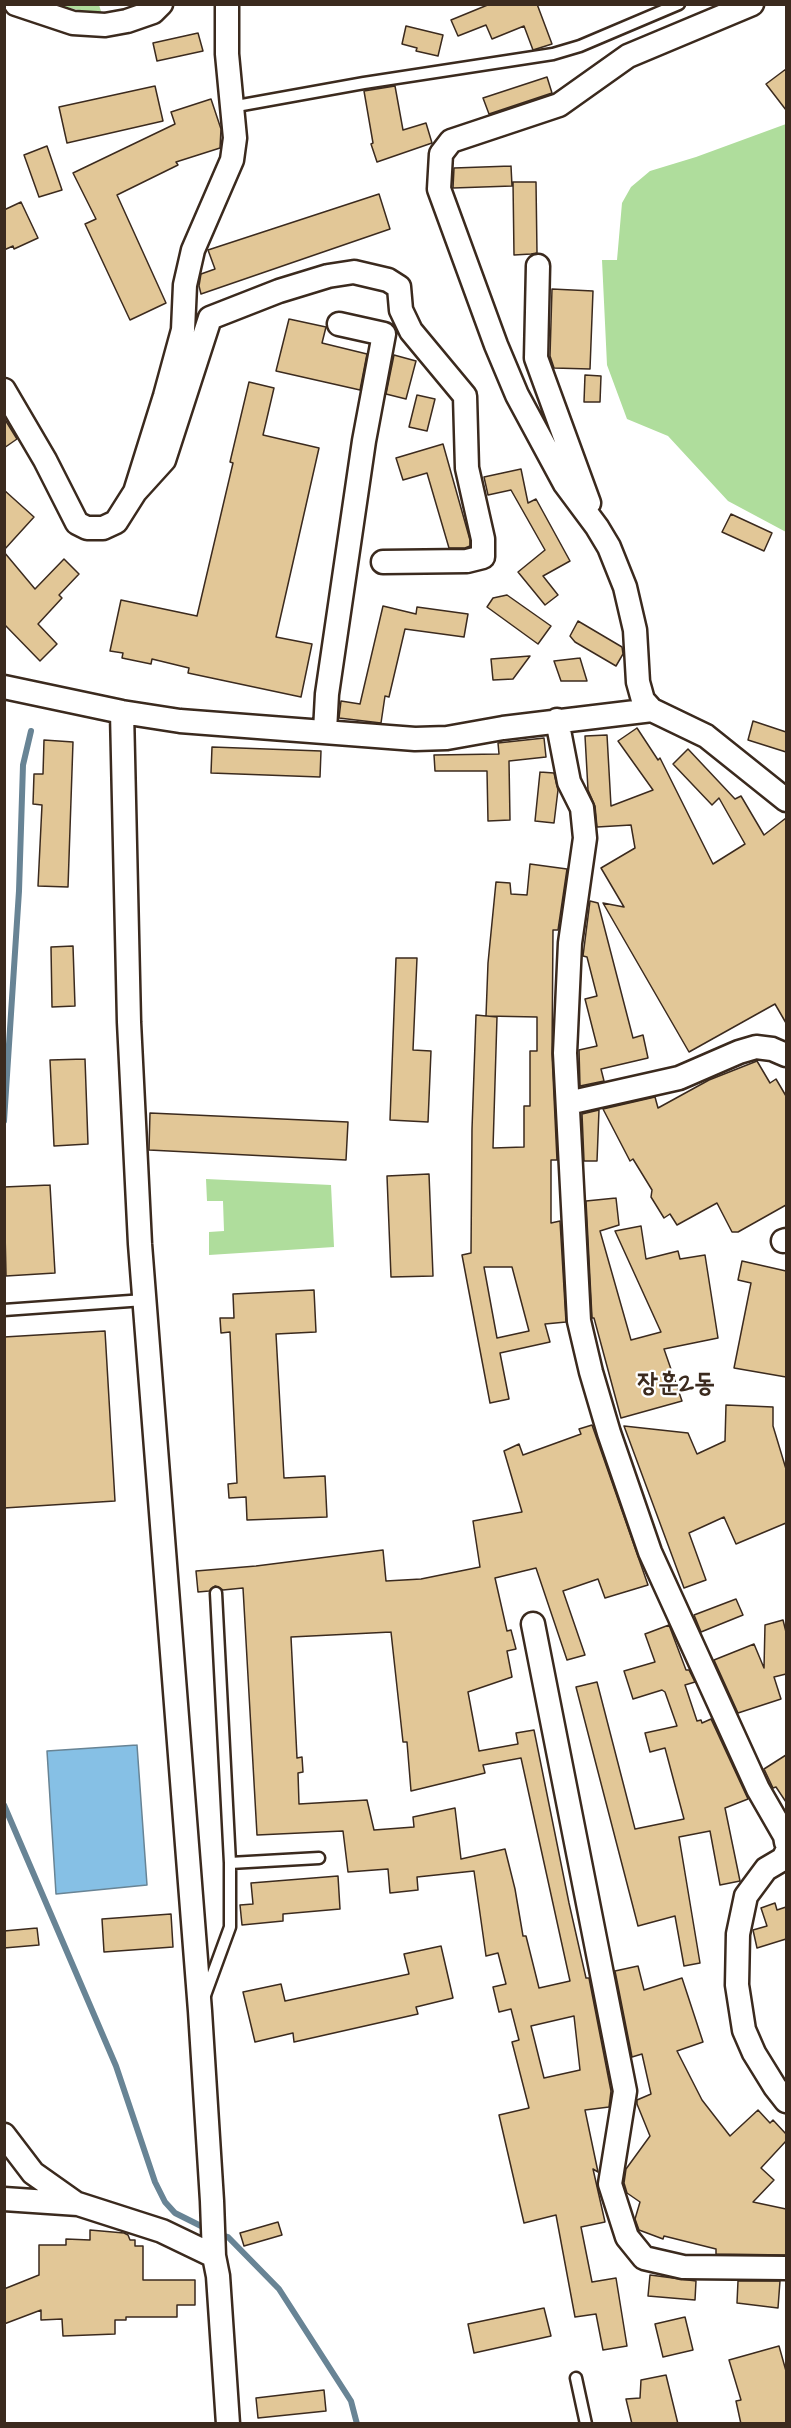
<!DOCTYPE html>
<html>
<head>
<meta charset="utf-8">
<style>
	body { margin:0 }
	#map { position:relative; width:791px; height:2428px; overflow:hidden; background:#fff; font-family:"Architects Daughter",sans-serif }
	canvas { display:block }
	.frame { position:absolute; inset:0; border:6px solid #3b2a1e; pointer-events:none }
</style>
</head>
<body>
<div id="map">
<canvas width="791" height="2428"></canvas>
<div class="frame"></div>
</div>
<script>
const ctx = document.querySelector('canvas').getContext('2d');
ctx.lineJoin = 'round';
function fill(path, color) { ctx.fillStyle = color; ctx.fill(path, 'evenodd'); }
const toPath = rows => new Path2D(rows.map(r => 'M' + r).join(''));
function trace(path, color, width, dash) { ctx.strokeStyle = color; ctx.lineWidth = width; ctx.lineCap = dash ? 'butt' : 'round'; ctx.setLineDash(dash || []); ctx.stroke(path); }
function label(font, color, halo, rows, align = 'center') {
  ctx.font = font + ' "Architects Daughter","Poor Story",sans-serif'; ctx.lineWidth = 4.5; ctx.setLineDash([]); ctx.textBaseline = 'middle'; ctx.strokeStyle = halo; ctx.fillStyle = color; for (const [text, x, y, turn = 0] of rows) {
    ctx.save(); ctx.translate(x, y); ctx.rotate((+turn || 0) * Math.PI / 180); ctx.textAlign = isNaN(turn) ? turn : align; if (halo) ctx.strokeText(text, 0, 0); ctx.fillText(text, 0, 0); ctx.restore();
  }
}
fill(toPath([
	[57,5,99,5,102,14,74,9],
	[786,124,786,532,728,501,668,436,627,419,607,365,602,260,617,260,622,203,631,187,650,171,696,157],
	[206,1179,331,1185,334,1247,209,1255,209,1232,224,1231,223,1201,207,1201]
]), '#afdd9c');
const water = toPath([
	[137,1745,147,1885,56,1894,47,1751,137,1745]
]);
fill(water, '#86c0e5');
trace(water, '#688495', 1.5);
trace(toPath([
	[4,1121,19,891,23,765,31,731],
	[4,1805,116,2066,155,2182,165,2202,175,2213,209,2230],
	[218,2234,228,2237,279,2289,351,2401,357,2424]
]), '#688495', 6);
const building = toPath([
	[490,4,537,4,552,44,533,50,524,26,492,39,486,25,458,36,451,20,490,4],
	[406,26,443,35,438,56,416,51,417,48,402,44,406,26],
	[198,33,203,51,157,61,153,43,198,33],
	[786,69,786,110,766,84,786,69],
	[547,77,552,93,489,114,483,98,547,77],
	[155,86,163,121,67,143,59,107,155,86],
	[395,86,403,130,426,123,432,143,377,162,371,144,373,143,364,91,395,86],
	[211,99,221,129,220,148,176,162,178,165,117,195,166,303,130,320,85,224,96,219,73,173,175,124,171,112,211,99],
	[47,146,62,190,39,197,24,155,47,146],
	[511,166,512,186,453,188,454,168,511,166],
	[513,182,536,182,537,253,531,254,514,255,513,182],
	[379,194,390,229,201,294,199,286,201,274,215,269,208,250,379,194],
	[21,202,38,238,14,249,13,246,4,250,4,210,21,202],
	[552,289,593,291,590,369,554,368,550,356,552,289],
	[289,319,326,327,322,343,367,354,360,390,276,371,289,319],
	[394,355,416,361,406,399,386,394,394,355],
	[585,375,601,376,600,402,584,402,585,375],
	[249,382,274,388,263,435,319,448,276,637,312,644,301,697,188,673,189,668,152,659,151,664,122,658,123,653,110,651,121,600,197,616,233,463,230,462,249,382],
	[417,395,435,399,427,431,409,427,417,395],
	[4,418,17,439,4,448,4,418],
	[443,444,470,540,470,546,465,548,449,548,427,473,403,480,396,458,443,444],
	[521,469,528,503,536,499,570,561,543,576,558,595,545,605,518,572,545,550,511,490,488,495,484,477,521,469],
	[4,490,34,517,4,550,4,490],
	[731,514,772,533,764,551,722,532,731,514],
	[4,552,35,589,64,559,79,574,59,595,62,598,38,624,57,644,40,661,4,624,4,552],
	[507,595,551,626,538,644,487,607,493,598,507,595],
	[383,606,416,614,417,607,468,614,464,637,405,629,389,697,385,696,381,723,339,718,341,701,360,704,383,606],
	[578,621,622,647,623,654,616,666,575,642,570,636,578,621],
	[530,656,513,679,493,680,491,659,530,656],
	[580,658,587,681,561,681,554,661,580,658],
	[753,721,786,732,786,752,748,740,753,721],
	[637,728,658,760,660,758,713,864,745,844,719,798,712,805,673,764,688,749,735,799,741,796,764,835,786,818,786,1023,775,1004,689,1052,603,903,624,907,601,868,635,848,631,825,597,827,595,806,588,790,585,736,607,735,611,806,653,790,618,741,637,728],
	[544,738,546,757,509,761,510,820,488,821,487,771,435,771,434,755,499,754,498,743,544,738],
	[44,740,73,742,68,887,38,886,42,805,33,804,34,774,43,774,44,740],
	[212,747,321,751,320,777,211,773,212,747],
	[540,772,554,773,558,790,554,823,535,821,540,772],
	[530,864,567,869,558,930,553,930,552,1054,557,1160,551,1160,551,1223,560,1221,566,1322,545,1324,550,1342,500,1353,509,1399,490,1403,462,1255,471,1253,472,1129,476,1015,486,1016,488,963,496,882,510,883,511,894,527,895,530,864],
	[487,1016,537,1017,537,1051,530,1051,530,1106,524,1106,524,1147,493,1148,497,1017,487,1016],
	[484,1267,512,1267,529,1331,497,1338,484,1267],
	[590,901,598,903,633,1038,643,1035,648,1058,601,1069,604,1081,580,1086,579,1050,597,1046,585,999,597,996,587,957,583,956,590,901],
	[73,946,75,1006,52,1007,51,947,73,946],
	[396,958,417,958,413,1050,431,1051,428,1122,390,1120,396,958],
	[85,1059,88,1144,54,1146,50,1060,85,1059],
	[757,1061,770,1083,776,1079,786,1096,786,1205,738,1232,732,1232,717,1203,677,1225,670,1214,664,1218,651,1197,652,1190,633,1159,630,1161,603,1109,655,1097,658,1108,709,1080,757,1061],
	[599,1110,597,1161,584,1161,582,1114,599,1110],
	[150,1113,348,1122,346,1160,149,1150,150,1113],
	[429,1174,433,1276,391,1277,387,1176,429,1174],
	[50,1185,55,1273,6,1276,4,1187,50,1185],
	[616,1198,619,1225,600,1231,631,1340,661,1332,615,1231,641,1226,646,1259,678,1251,680,1259,705,1255,718,1338,664,1349,682,1401,621,1418,594,1318,592,1318,586,1201,616,1198],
	[742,1261,786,1271,786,1377,734,1368,751,1283,738,1280,742,1261],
	[314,1290,316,1332,276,1334,284,1478,325,1476,327,1517,247,1520,246,1497,229,1498,228,1484,237,1483,230,1332,221,1333,220,1318,234,1318,233,1294,314,1290],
	[105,1331,115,1501,4,1508,4,1337,105,1331],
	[726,1405,773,1407,773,1426,786,1469,786,1523,736,1544,724,1517,689,1533,706,1580,684,1588,624,1426,688,1433,697,1454,725,1441,726,1405],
	[592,1425,648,1585,605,1598,598,1579,563,1591,585,1655,567,1660,536,1568,495,1578,507,1631,511,1630,516,1649,507,1651,512,1677,468,1692,479,1751,518,1744,516,1733,534,1730,569,1903,586,1978,589,1978,611,2091,609,2107,585,2110,598,2172,593,2169,605,2222,581,2227,592,2282,616,2278,627,2346,603,2350,596,2314,575,2317,556,2215,524,2223,499,2115,529,2108,512,2042,519,2040,511,2009,499,2012,493,1987,506,1984,498,1953,486,1956,474,1871,417,1877,418,1890,390,1893,388,1869,348,1872,343,1831,257,1835,243,1588,223,1590,215,1586,209,1591,198,1592,196,1571,256,1566,383,1550,386,1581,421,1579,480,1567,473,1521,522,1512,504,1451,519,1444,523,1455,581,1434,579,1429,592,1425],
	[391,1632,403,1742,407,1742,411,1791,485,1773,483,1765,521,1758,570,1981,539,1988,526,1936,523,1936,515,1889,505,1849,461,1859,455,1808,413,1817,414,1827,374,1830,367,1800,299,1804,298,1773,303,1772,302,1757,297,1758,291,1637,391,1632],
	[574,2016,580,2070,544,2078,531,2026,574,2016],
	[736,1599,743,1615,701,1632,694,1615,736,1599],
	[783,1620,786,1632,786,1674,774,1677,781,1699,738,1713,714,1660,754,1644,764,1668,765,1625,783,1620],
	[669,1625,686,1670,689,1670,695,1682,685,1685,697,1721,701,1720,702,1723,711,1719,748,1799,725,1808,740,1881,720,1885,710,1831,679,1837,700,1963,684,1966,675,1916,638,1926,576,1687,597,1682,635,1829,684,1819,665,1748,650,1752,645,1733,677,1726,665,1692,662,1690,633,1699,624,1671,655,1662,645,1634,669,1625],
	[786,1755,786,1802,776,1787,773,1788,764,1769,786,1755],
	[338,1876,340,1909,283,1914,283,1921,242,1925,240,1905,253,1904,251,1883,338,1876],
	[775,1903,777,1910,786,1907,786,1939,757,1948,753,1930,767,1926,761,1908,775,1903],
	[171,1914,173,1947,104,1952,102,1919,171,1914],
	[37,1928,39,1945,4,1948,4,1931,37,1928],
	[441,1946,453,1998,416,2007,418,2014,294,2042,293,2033,255,2042,243,1992,281,1984,285,2001,409,1974,404,1954,441,1946],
	[638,1966,644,1990,682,1978,703,2042,677,2051,702,2100,730,2136,758,2110,770,2123,773,2120,786,2134,786,2141,761,2168,774,2180,753,2202,786,2209,786,2255,716,2254,716,2249,664,2236,663,2239,639,2230,635,2219,640,2202,627,2193,624,2183,626,2169,650,2136,637,2104,637,2100,651,2094,642,2054,632,2057,615,1971,638,1966],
	[278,2222,282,2235,244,2246,240,2233,278,2222],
	[90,2230,124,2233,128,2235,130,2240,135,2240,135,2246,143,2246,143,2280,195,2280,195,2305,177,2305,177,2317,126,2317,126,2320,115,2320,115,2334,63,2336,62,2319,41,2320,41,2310,4,2324,4,2289,39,2275,39,2245,66,2245,66,2239,90,2240,90,2230],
	[650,2275,696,2281,695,2300,648,2296,650,2275],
	[738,2281,780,2281,778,2308,737,2303,738,2281],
	[544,2308,551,2336,474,2353,468,2324,544,2308],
	[685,2317,693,2350,663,2357,655,2324,685,2317],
	[779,2346,786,2371,786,2424,741,2424,736,2401,741,2400,729,2360,779,2346],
	[666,2375,678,2424,632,2424,626,2399,640,2398,641,2380,666,2375],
	[324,2390,326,2411,258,2418,256,2398,324,2390]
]);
fill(building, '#e2c797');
trace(building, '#3b2a1e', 1.5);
const lane = toPath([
	[231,107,364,83,553,54,580,46,679,4],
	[4,1310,144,1300],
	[230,1863,319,1858],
	[204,1998,230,1927,230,1863,216,1593],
	[576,2378,586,2424]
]);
const street = toPath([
	[16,4,73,23,105,25,127,21,153,12,161,4],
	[752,4,628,56,559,105,451,141,441,154,439,189,496,345,517,395,565,484,597,527,609,547,625,587,635,630,638,682,643,700,652,710,706,736,786,800],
	[538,266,536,358,589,503],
	[4,390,45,460,77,523,87,528,103,528,116,522,135,492,165,396,183,330,185,285,193,250,232,160,235,138,227,54,227,4],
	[135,492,164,460,210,318,279,291,328,276,354,272,388,280,399,287,401,310,411,331,465,396,467,468,483,539,483,557,467,561,383,562],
	[4,687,122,712,180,721,415,739,447,738,503,728,652,710],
	[122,712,129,1022,140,1244,200,2011,212,2201,214,2256],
	[557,720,569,782,582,808,585,838,570,943,565,1053,579,1321,591,1372,609,1433,650,1552,758,1789,785,1836,786,1842],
	[325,731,327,694,364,441,384,334,339,324],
	[568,1103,679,1078,739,1052,756,1047,772,1049,786,1055],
	[783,1241,786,1240],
	[533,1624,625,2091,610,2184,627,2237,644,2258,683,2267,786,2268],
	[786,1853,783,1859,766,1869,746,1896,738,1934,737,1985,744,2030,754,2053,775,2087,786,2101],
	[4,2135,33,2173,74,2202],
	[4,2199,78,2204,162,2231,214,2256,218,2276,228,2424]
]);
trace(lane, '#3b2a1e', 15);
trace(street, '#3b2a1e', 27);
trace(lane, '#fff', 10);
trace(street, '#fff', 22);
label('bold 26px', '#3b2a1e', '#fff', [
	["장훈2동",676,1386]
]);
</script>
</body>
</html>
